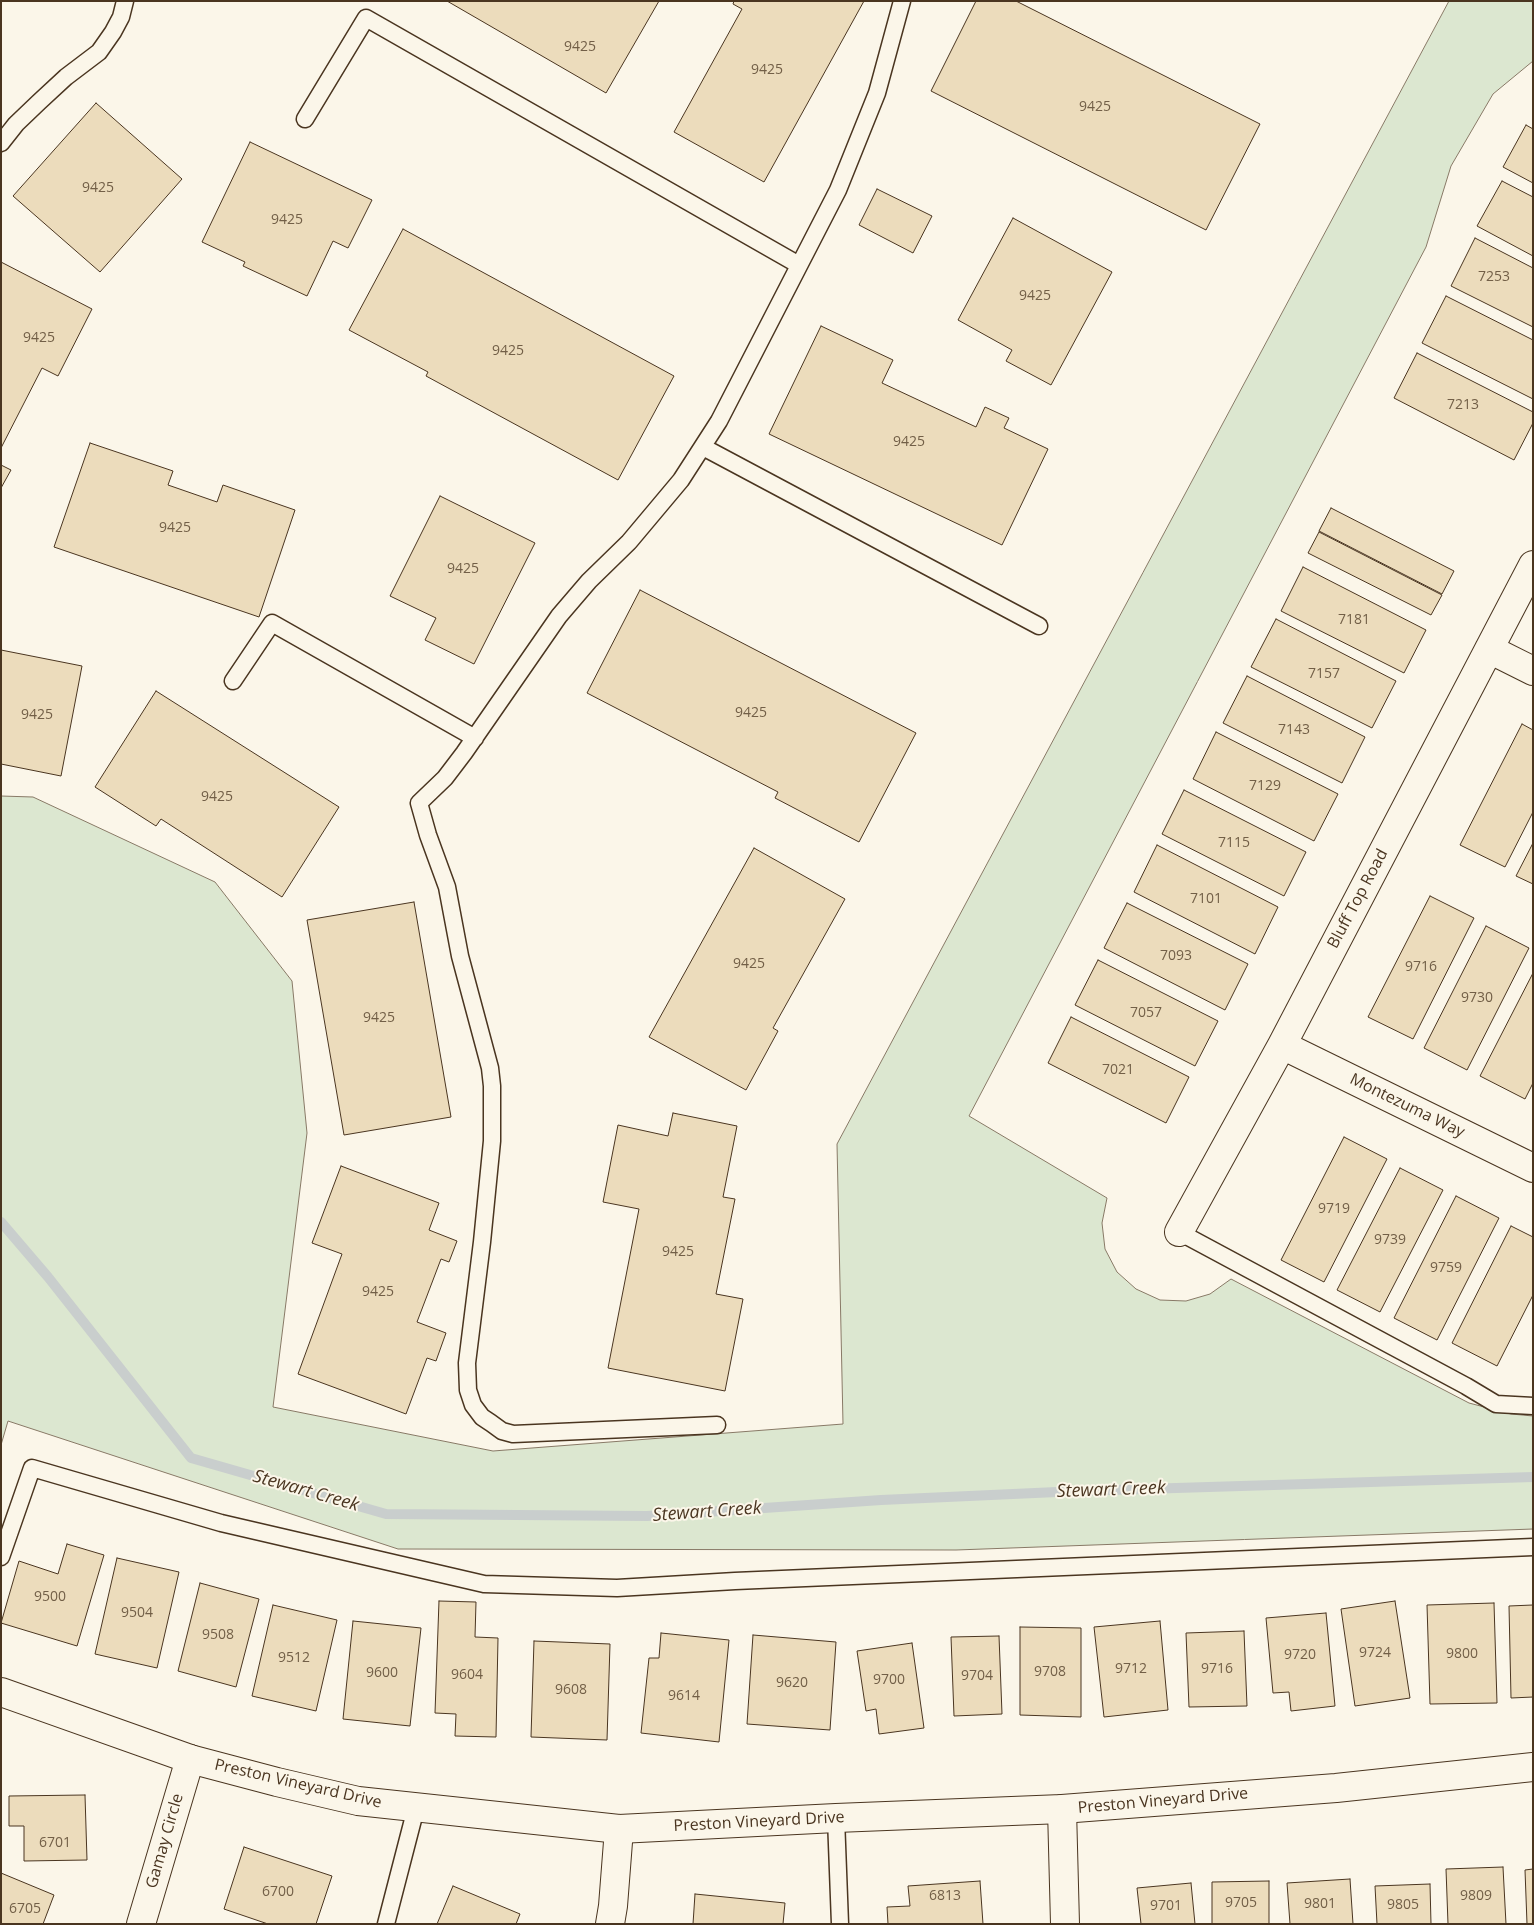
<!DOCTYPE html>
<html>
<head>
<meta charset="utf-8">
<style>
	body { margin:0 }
	#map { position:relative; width:1534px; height:1925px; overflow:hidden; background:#fbf6e9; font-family:"Open Sans",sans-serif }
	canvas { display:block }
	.frame { position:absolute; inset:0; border:2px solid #4a3520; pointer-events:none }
</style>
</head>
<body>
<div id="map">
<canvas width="1534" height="1925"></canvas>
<div class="frame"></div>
</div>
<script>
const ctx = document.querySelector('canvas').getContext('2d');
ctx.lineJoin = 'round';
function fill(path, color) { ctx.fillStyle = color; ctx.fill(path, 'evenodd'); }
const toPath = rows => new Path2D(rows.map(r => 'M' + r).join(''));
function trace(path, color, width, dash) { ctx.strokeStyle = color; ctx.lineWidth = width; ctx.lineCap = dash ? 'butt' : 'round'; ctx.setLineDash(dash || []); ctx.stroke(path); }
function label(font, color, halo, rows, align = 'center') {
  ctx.font = font + ' "Open Sans",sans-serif'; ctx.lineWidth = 4; ctx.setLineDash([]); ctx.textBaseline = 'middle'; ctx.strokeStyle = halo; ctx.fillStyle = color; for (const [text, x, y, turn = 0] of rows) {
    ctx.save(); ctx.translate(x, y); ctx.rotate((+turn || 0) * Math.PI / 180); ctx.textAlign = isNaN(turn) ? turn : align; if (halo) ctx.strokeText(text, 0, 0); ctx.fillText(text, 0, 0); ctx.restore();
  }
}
const green = toPath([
	[1449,1,1533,1,1533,61,1493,94,1451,166,1426,247,969,1116,1107,1198,1102,1223,1105,1249,1117,1272,1136,1289,1160,1300,1186,1301,1210,1294,1231,1279,1469,1403,1511,1414,1533,1416,1533,1529,956,1550,398,1549,8,1421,1,1445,1,796,33,797,215,882,292,981,307,1133,273,1407,493,1451,843,1424,837,1144,1449,1]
]);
fill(green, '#dce7d0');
trace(green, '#887966', 1);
trace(toPath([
	[1,1222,48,1277,191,1458,386,1514,647,1516,881,1500,1079,1491,1533,1477]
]), '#c9cecd', 10);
const building = toPath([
	[447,1,659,1,606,93,447,1],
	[734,1,864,1,764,182,674,132,742,9,733,4,734,1],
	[976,1,1016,1,1260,124,1206,230,931,91,976,1],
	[96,103,182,179,100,272,13,196,96,103],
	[1526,125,1533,129,1533,183,1503,167,1526,125],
	[250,142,372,200,348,248,333,241,307,296,243,266,245,262,202,242,250,142],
	[1502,181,1533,197,1533,256,1477,226,1502,181],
	[877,189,932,216,913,253,859,225,877,189],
	[1013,218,1112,272,1051,385,1006,361,1012,350,958,320,1013,218],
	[403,229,674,376,618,480,426,376,428,372,349,330,403,229],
	[1475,238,1533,268,1533,327,1451,286,1475,238],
	[1,262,92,309,58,376,42,368,1,448,1,262],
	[1446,296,1533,340,1533,399,1422,343,1446,296],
	[821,326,893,360,882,383,976,427,985,407,1009,418,1004,428,1048,449,1002,545,769,434,821,326],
	[1417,353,1533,412,1533,423,1514,460,1394,398,1417,353],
	[90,443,173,471,168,485,217,502,223,485,295,510,259,617,54,547,90,443],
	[1,465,11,470,1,488,1,465],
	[440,496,535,543,474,664,425,640,436,618,390,596,440,496],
	[1331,508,1454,571,1442,594,1319,531,1331,508],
	[1319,532,1442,595,1431,615,1308,553,1319,532],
	[1303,567,1426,630,1404,673,1281,611,1303,567],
	[640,590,916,733,859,842,775,798,778,792,587,693,640,590],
	[1276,619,1396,681,1372,728,1251,667,1276,619],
	[1,650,82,666,61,776,1,764,1,650],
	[1247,676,1365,737,1342,783,1223,723,1247,676],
	[156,691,339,807,282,897,161,819,156,826,95,787,156,691],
	[1522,724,1533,730,1533,812,1505,867,1460,845,1522,724],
	[1216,732,1338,794,1314,841,1193,779,1216,732],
	[1184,790,1306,852,1284,896,1162,834,1184,790],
	[1533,843,1533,884,1516,876,1533,843],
	[1157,845,1278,907,1255,954,1134,892,1157,845],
	[754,848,845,899,773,1028,778,1031,746,1090,649,1037,754,848],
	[1430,896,1474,918,1413,1039,1368,1017,1430,896],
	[414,902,451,1117,344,1135,307,920,414,902],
	[1127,903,1248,964,1225,1010,1104,948,1127,903],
	[1486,926,1529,948,1467,1070,1424,1048,1486,926],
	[1098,960,1218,1021,1195,1066,1075,1005,1098,960],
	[1533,973,1533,1083,1525,1099,1480,1076,1533,973],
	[1071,1017,1189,1077,1166,1123,1048,1063,1071,1017],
	[673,1113,737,1126,723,1197,735,1199,716,1294,743,1299,725,1391,608,1368,639,1209,603,1202,618,1125,668,1136,673,1113],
	[1344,1137,1387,1159,1324,1282,1281,1260,1344,1137],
	[341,1166,439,1203,429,1230,457,1241,449,1262,441,1259,417,1322,446,1333,436,1361,427,1358,406,1414,298,1374,342,1254,312,1243,341,1166],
	[1400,1168,1443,1190,1380,1312,1337,1290,1400,1168],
	[1456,1196,1499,1218,1437,1340,1394,1318,1456,1196],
	[1511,1226,1533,1237,1533,1295,1497,1366,1452,1343,1511,1226],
	[67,1544,104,1555,77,1646,1,1623,19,1561,58,1574,67,1544],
	[117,1558,179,1572,157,1668,95,1654,117,1558],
	[200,1583,259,1599,236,1687,178,1671,200,1583],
	[439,1601,476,1602,475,1637,498,1638,496,1737,455,1736,456,1714,435,1713,439,1601],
	[1395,1601,1410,1698,1355,1706,1341,1609,1395,1601],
	[1494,1603,1497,1703,1430,1704,1427,1605,1494,1603],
	[273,1605,337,1620,316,1711,252,1696,273,1605],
	[1533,1605,1533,1697,1511,1698,1509,1606,1533,1605],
	[1326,1613,1335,1706,1291,1711,1289,1692,1273,1693,1266,1618,1326,1613],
	[353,1621,421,1628,410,1726,343,1719,353,1621],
	[1160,1621,1168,1710,1104,1717,1094,1627,1160,1621],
	[1020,1627,1081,1628,1081,1717,1020,1715,1020,1627],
	[1244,1631,1247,1706,1189,1707,1186,1633,1244,1631],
	[661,1633,729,1640,719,1742,641,1733,649,1658,659,1658,661,1633],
	[753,1635,836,1642,830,1730,747,1724,753,1635],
	[999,1636,1002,1714,954,1716,951,1637,999,1636],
	[534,1641,610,1644,607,1740,531,1737,534,1641],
	[912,1643,924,1728,879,1734,876,1709,866,1711,857,1651,912,1643],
	[85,1795,87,1860,24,1861,24,1826,9,1826,9,1796,85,1795],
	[244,1847,332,1876,316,1924,268,1924,224,1909,244,1847],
	[1503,1867,1506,1924,1448,1924,1446,1869,1503,1867],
	[1533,1869,1533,1924,1527,1924,1525,1870,1533,1869],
	[1,1873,54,1895,43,1924,1,1924,1,1873],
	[1350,1879,1353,1924,1290,1924,1287,1883,1350,1879],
	[980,1881,983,1924,888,1924,887,1907,910,1906,908,1886,980,1881],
	[1269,1881,1269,1924,1212,1924,1212,1882,1269,1881],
	[1191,1883,1195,1924,1141,1924,1137,1888,1191,1883],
	[1430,1884,1431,1924,1377,1924,1375,1886,1430,1884],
	[453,1886,520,1914,516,1924,437,1924,453,1886],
	[695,1894,785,1903,783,1924,693,1924,695,1894]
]);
fill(building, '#ecdcbc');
trace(building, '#4a3520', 1);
const service = toPath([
	[305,119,366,18,799,265],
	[1,143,16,124,39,102,66,77,99,52,113,32,121,17,125,1],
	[703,447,1039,626],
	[233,681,272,623,475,738],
	[1179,1232,1466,1386,1496,1404,1533,1406],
	[717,1425,513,1434,502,1431,491,1423,482,1417,473,1405,468,1390,467,1363,482,1242,492,1141,492,1086,490,1068,460,956,447,887,428,835,419,803,445,778,464,753,559,616,589,581,629,542,681,480,719,421,838,190,877,93,902,1],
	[1,1557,32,1468,221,1523,484,1584,617,1588,735,1581,1533,1547],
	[836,1818,840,1924],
	[386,1924,416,1808]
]);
const minor = toPath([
	[1489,649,1533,671],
	[1282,1045,1533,1168],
	[1179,1232,1282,1045,1533,565],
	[1062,1809,1065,1924],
	[141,1924,190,1759],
	[610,1924,613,1906,619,1829]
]);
const tertiary = toPath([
	[1,1692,190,1759,277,1782,358,1801,619,1829,836,1818,1062,1809,1336,1788,1533,1767]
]);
trace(service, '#4a3520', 19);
trace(minor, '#4a3520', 30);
trace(tertiary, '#4a3520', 30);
trace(service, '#fbf6e9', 16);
trace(minor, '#fbf6e9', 28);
trace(tertiary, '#fbf6e9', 28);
label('14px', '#725f47', null, [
	["9425",580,47],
	["9425",767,70],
	["9425",1095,107],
	["9425",98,188],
	["9425",287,220],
	["7253",1494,277],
	["9425",1035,296],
	["9425",39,338],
	["9425",508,351],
	["7213",1463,405],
	["9425",909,442],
	["9425",175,528],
	["9425",463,569],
	["7181",1354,620],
	["7157",1324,674],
	["9425",751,713],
	["9425",37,715],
	["7143",1294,730],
	["7129",1265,786],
	["9425",217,797],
	["7115",1234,843],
	["7101",1206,899],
	["7093",1176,956],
	["9425",749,964],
	["9716",1421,967],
	["9730",1477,998],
	["7057",1146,1013],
	["9425",379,1018],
	["7021",1118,1070],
	["9719",1334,1209],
	["9739",1390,1240],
	["9425",678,1252],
	["9759",1446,1268],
	["9425",378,1292],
	["9500",50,1597],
	["9504",137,1613],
	["9508",218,1635],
	["9724",1375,1653],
	["9800",1462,1654],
	["9720",1300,1655],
	["9512",294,1658],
	["9712",1131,1669],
	["9716",1217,1669],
	["9708",1050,1672],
	["9600",382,1673],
	["9604",467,1675],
	["9704",977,1676],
	["9700",889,1680],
	["9620",792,1683],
	["9608",571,1690],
	["9614",684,1696],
	["6701",55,1843],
	["6700",278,1892],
	["6813",945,1896],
	["9809",1476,1896],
	["9705",1241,1903],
	["9801",1320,1904],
	["9805",1403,1905],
	["9701",1166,1906],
	["6705",25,1909]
]);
label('16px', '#4a3520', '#fbf6e9', [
	["Bluff Top Road",1358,899,-62],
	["Montezuma Way",1407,1106,26],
	["Preston Vineyard Drive",298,1784,13],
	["Preston Vineyard Drive",1163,1801,-5],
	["Preston Vineyard Drive",759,1822,-3],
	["Gamay Circle",165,1841,-74]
]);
label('italic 18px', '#4a3520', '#fbf6e9', [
	["Stewart Creek",1111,1490,-2],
	["Stewart Creek",306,1491,16],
	["Stewart Creek",707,1512,-4]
]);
</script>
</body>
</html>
